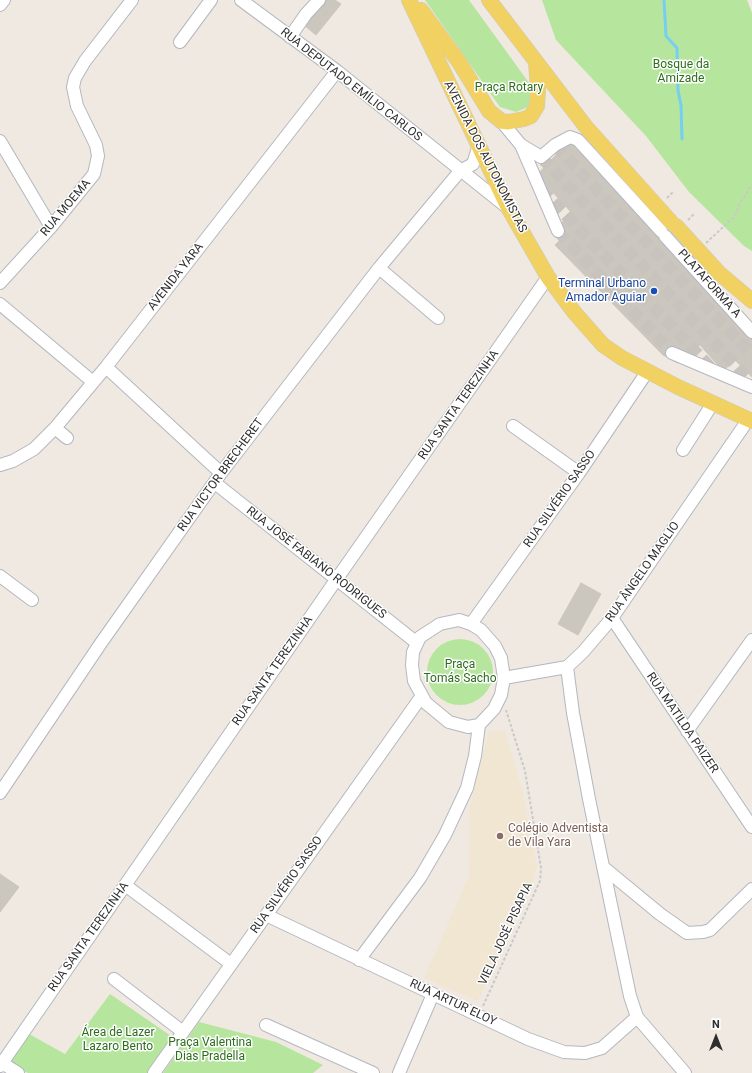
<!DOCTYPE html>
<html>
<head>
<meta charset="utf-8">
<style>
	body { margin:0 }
	#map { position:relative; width:752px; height:1073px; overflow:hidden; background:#efe9e1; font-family:Roboto,sans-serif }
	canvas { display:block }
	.north { position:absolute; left:696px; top:1017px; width:40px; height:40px; -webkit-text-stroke:3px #fff; paint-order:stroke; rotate:0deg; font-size:11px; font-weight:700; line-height:16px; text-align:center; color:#2e2e2e }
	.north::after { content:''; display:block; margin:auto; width:14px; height:18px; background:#2e2e2e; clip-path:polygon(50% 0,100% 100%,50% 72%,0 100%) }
</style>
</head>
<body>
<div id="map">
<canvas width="752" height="1073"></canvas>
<div class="north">N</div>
</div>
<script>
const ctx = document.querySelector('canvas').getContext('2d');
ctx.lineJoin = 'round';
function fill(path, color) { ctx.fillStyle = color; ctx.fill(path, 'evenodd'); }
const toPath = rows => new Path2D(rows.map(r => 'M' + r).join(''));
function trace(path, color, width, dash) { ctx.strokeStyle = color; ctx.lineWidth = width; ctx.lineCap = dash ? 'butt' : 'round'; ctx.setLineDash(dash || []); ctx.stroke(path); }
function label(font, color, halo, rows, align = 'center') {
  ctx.font = font + ' Roboto,sans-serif'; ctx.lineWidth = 3; ctx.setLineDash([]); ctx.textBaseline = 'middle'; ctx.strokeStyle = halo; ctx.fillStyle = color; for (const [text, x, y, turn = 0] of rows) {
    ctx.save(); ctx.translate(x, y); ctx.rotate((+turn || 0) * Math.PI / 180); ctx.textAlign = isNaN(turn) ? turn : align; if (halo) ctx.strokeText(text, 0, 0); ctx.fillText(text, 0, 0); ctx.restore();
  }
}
fill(toPath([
	[489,731,505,731,522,790,537,866,533,881,478,1001,424,978,469,876,470,806]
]), '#f0e6d1');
fill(toPath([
	[425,0,469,0,532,87,532,99,528,107,516,112,500,107],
	[542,0,747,0,752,13,752,251,744,246,689,192,646,136,556,40],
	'427 672a33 33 0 1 1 66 0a33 33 0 1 1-66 0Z',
	[110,994,174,1038,147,1073,28,1073,8,1063,29,1034,65,1054],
	[199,1022,276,1042,323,1065,313,1073,163,1073]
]), '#b6e59e');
trace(toPath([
	[664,0,666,36,677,48,678,91,681,105,682,139]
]), '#75cff0', 3);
const building = toPath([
	[324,0,335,0,341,4,316,35,304,25,324,0],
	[569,141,752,337,752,377,735,360,723,371,700,345,678,363,663,355,555,245,567,233,560,225,571,212,537,175,569,141],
	[581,583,601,594,578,635,558,624,581,583],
	[0,874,19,887,0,912,0,874]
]);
fill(building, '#cbc7bf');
trace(building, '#cbc5ba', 1);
trace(toPath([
	[555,145,752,355],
	[541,157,752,383],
	[541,189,713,370],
	[558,231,672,353]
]), '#c8c4bd', 12, [12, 6]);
const minor = toPath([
	[241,0,337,71,508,208],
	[0,5,4,0],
	[290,37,306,14,319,0],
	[180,42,211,0],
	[501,121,521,145,541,157,555,145,570,137,578,140,661,231],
	[0,141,51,227],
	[521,145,558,231],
	[665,236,752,332],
	[379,268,438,318],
	[0,283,51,227,94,174,98,156,96,145,77,106,73,87,75,78,85,61,132,0],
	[0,304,93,382],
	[672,353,752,387],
	[106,367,221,473],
	[513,426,579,473],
	[55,428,67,438],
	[683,450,713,403],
	[0,465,13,461,34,449,55,428,106,367,337,71],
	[215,483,417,643],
	[0,576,32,600],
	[612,618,752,827],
	[459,620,471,624,481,630,495,646,501,658,504,678,501,695,494,709,479,725,468,727,449,722,426,703,414,681,412,665,413,652,420,637,440,624,459,620],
	[471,624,579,473,647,372],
	[567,667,573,713,589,799,630,996,637,1017,685,1073],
	[504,678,567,667,583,652,612,618,748,420],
	[687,731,752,640],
	[0,793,101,643,221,473,379,268,460,171,473,164,478,148],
	[603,867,660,914,687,933,703,932,710,930,752,889],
	[125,885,231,964],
	[266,915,528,1039,564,1052,585,1053,602,1048,637,1017],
	[359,960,420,878,445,835,467,788,475,756,479,725],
	[114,979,183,1032],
	[266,1025,373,1073],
	[2,1063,18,1073],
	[0,1066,336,580,548,277],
	[154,1073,421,697],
	[399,1073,433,994]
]);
const major = toPath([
	[409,0,509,209,548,277,574,312,603,345,622,358,678,387,752,421],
	[489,0,586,127,671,222],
	[421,10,459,62,489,111,501,121,508,122,524,119,531,116,537,106,538,89,536,62],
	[676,226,719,273,752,301]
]);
trace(minor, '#b4b7c1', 14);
trace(major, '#c9c9c9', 16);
trace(toPath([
	[667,198,673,192],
	[688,220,694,214],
	[706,243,735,216,740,203,752,185],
	[483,1006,534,894,540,881,541,868,525,771,506,710]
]), '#c9c9c9', 2, [3, 2]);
trace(minor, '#fff', 12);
trace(major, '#f2d163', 15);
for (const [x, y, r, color] of [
	[654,291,4,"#1a4fb4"],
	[500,836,4,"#8d6e63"]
]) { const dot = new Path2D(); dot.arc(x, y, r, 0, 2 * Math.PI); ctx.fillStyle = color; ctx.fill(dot); trace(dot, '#fff', 1.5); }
label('12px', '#2c6e1b', '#fff', [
	["Bosque da",681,65],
	["Amizade",681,79],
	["Praça Rotary",509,88],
	["Praça",460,665],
	["Tomás Sacho",460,679],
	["Área de Lazer",118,1033],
	["Lazaro Bento",118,1047],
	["Praça Valentina",210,1043],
	["Dias Pradella",210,1057]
]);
label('12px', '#2e2e2e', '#fff', [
	["RUA DEPUTADO EMÍLIO CARLOS",351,85,38],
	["AVENIDA DOS AUTONOMISTAS",485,157,63],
	["RUA MOEMA",66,208,-50],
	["AVENIDA YARA",176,277,-52],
	["PLATAFORMA A",709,284,48],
	["RUA SANTA TEREZINHA",459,405,-55],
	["RUA VICTOR BRECHERET",221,475,-54],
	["RUA SILVÉRIO SASSO",560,499,-55],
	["RUA JOSÉ FABIANO RODRIGUES",316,563,38],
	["RUA ÂNGELO MAGLIO",643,572,-55],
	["RUA SANTA TEREZINHA",273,671,-55],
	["RUA MATILDA PAIZER",682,723,56],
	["RUA SILVÉRIO SASSO",287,885,-55],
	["VIELA JOSÉ PISAPIA",506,934,-65],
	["RUA SANTA TEREZINHA",89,937,-55],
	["RUA ARTUR ELOY",453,1003,25]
]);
label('12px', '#164399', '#fff', [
	["Terminal Urbano",646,284],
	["Amador Aguiar",646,298]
], 'right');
label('12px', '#785e54', '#fff', [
	["Colégio Adventista",508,829],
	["de Vila Yara",508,843]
], 'left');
</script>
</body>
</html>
